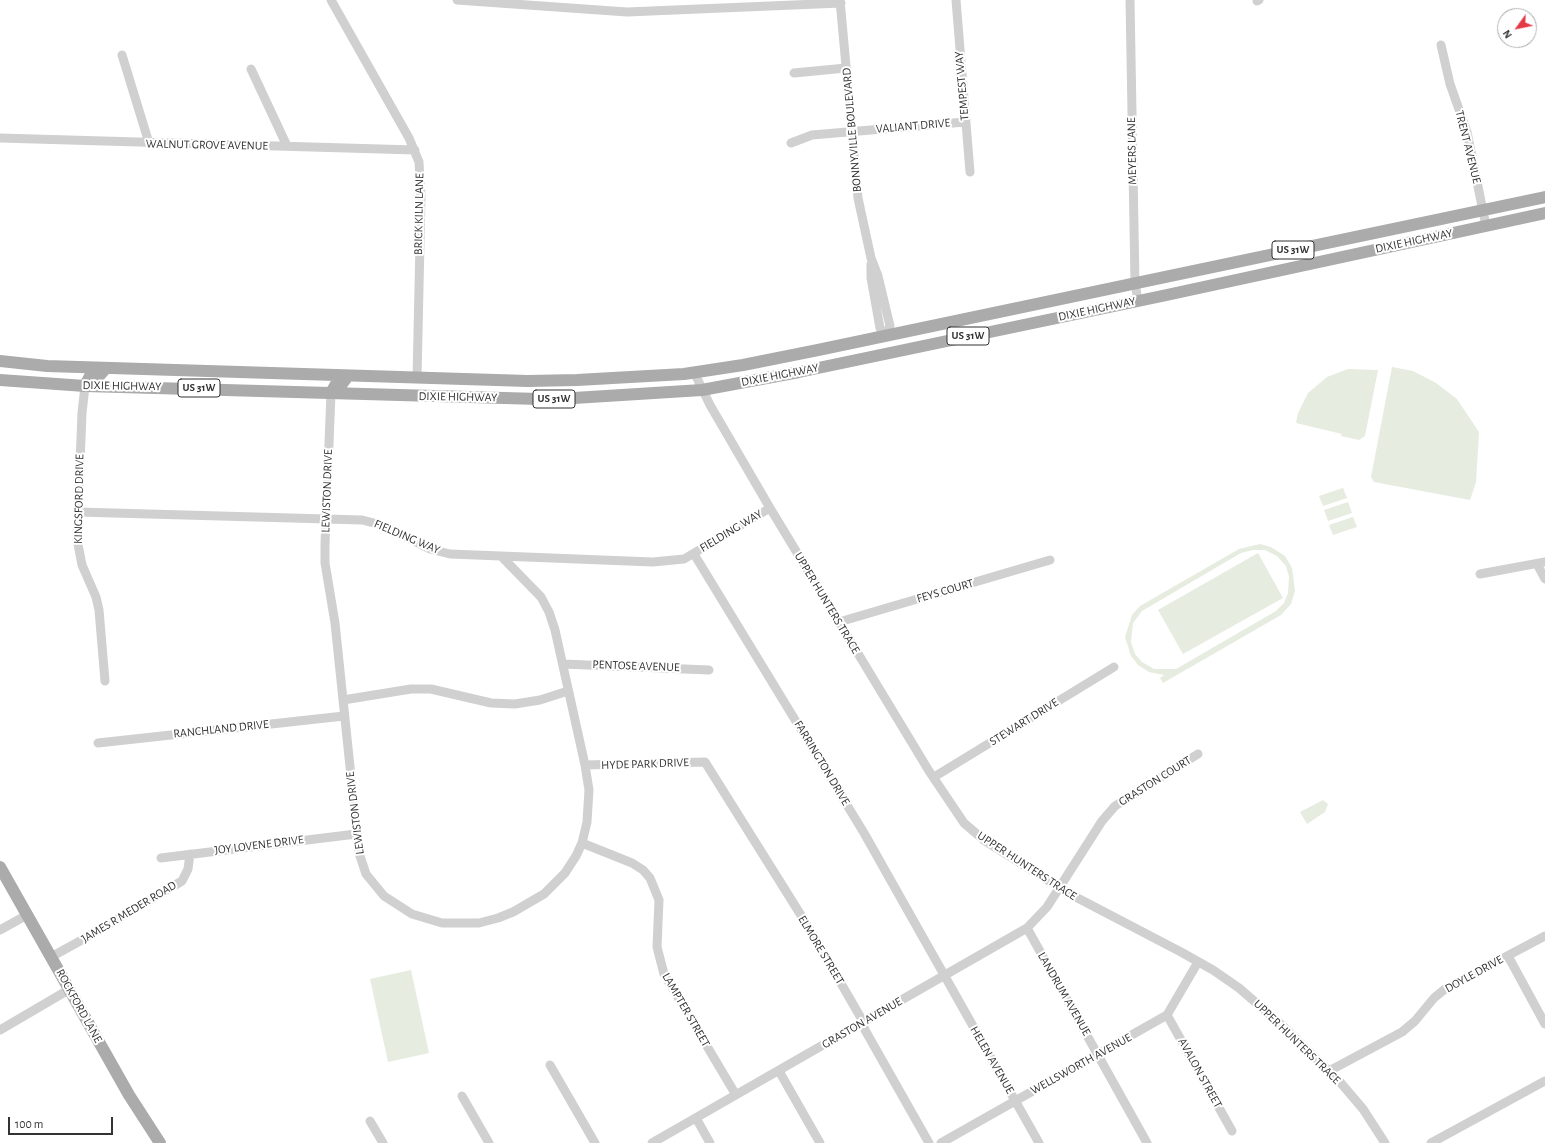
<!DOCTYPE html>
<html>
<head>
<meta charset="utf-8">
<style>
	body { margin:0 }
	#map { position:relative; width:1545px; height:1143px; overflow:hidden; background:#fff; font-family:"Alegreya Sans",sans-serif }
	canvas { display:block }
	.north { position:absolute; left:1497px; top:8px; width:40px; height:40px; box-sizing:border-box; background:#fff; border:1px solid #adadad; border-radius:50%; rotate:237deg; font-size:11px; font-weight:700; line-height:16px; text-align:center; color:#333 }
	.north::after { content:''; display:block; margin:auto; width:14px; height:18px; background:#e63946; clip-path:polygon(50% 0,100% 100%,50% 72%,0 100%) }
	.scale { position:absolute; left:8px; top:1117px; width:105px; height:18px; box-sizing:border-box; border:2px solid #333; border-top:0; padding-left:5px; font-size:12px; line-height:14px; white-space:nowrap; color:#333; -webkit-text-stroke:3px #fff; paint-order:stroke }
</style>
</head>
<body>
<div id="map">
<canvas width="1545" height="1143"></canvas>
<div class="north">N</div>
<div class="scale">100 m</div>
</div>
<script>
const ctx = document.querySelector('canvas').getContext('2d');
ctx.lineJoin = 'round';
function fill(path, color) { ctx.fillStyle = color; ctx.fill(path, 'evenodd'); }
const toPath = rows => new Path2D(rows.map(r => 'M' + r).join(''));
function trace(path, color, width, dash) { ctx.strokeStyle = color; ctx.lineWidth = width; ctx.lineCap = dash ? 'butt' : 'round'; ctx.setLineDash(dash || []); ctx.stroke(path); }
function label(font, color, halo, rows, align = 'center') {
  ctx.font = font + ' "Alegreya Sans",sans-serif'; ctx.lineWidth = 4; ctx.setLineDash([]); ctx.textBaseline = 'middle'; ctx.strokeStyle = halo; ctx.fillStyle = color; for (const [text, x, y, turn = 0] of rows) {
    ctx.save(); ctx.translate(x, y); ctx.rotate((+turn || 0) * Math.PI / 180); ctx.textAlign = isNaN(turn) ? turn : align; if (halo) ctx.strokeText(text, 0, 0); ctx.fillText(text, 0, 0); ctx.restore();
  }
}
fill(toPath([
	[1392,367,1413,371,1436,383,1457,399,1479,432,1476,482,1470,500,1374,482,1371,477],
	[1348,369,1378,370,1365,436,1359,440,1341,436,1342,434,1296,423,1298,413,1308,393,1327,377],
	[1343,488,1347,498,1323,506,1319,496],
	[1348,502,1352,513,1328,521,1324,510],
	[1353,517,1357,527,1333,535,1329,525],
	[1260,544,1271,547,1285,556,1292,568,1295,591,1291,604,1281,615,1163,683,1160,678,1164,675,1149,672,1138,665,1131,656,1125,637,1132,615,1140,606,1239,549],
	[1253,550,1265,550,1277,556,1286,566,1289,577,1288,593,1284,603,1276,611,1176,669,1154,669,1142,662,1135,654,1131,642,1133,623,1142,611,1241,553],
	[1258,553,1283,598,1183,654,1158,610],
	[1323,800,1328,804,1325,812,1307,824,1300,812],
	[411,970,429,1053,388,1062,370,979]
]), '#e6ecdf');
trace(toPath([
	[331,0,409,138,419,162,421,197,417,378],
	[457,0,627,12,841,3],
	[840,0,858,198,871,258,878,276,890,326,885,336],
	[956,0,970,172],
	[1130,0,1135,283,1138,301],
	[1257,1,1259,0],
	[1441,45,1450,84,1467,132,1486,226],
	[122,55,149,143],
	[251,69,287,146],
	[794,73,846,68],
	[0,138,415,150],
	[791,143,812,135,965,122],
	[871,264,871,278,880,328,885,336],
	[694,372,710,405,770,508,929,771,964,823,985,841,1068,893,1181,952,1213,970,1239,988,1285,1028,1340,1082,1363,1109,1385,1143],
	[85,386,82,413,77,539,82,565,96,597,99,610,105,681],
	[331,393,325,544,325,563,335,623,359,853,366,874,384,896,412,914,442,923,479,923,498,918,513,912,544,894,565,873,576,856,582,843,587,822,589,790,585,765,555,630,549,612,541,597,503,558],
	[78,512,362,520,382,525,430,549,450,554,653,562,684,559,770,508],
	[694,554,864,833,1039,1143],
	[1537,564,1545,579],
	[1480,574,1545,562],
	[839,622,1050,560],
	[563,664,709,670],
	[343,700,411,689,431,689,491,703,515,704,540,700,568,691],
	[98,743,344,716],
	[585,765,705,762,809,928,861,1018,865,1030,929,1143],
	[934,777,1114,667],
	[582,843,632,863,643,870,650,878,659,900,657,947,664,974,736,1095],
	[161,858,356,834],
	[1027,928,1147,1143],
	[0,930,27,915],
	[1508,956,1545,1024],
	[51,957,80,941,182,881,188,869,190,854],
	[1167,1015,1232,1131],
	[0,1030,70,989],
	[550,1065,595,1143],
	[779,1071,820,1143],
	[1329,1071,1402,1032,1415,1021,1434,998,1445,989,1545,936],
	[462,1096,489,1143],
	[696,1118,710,1143],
	[370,1121,383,1143],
	[652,1143,1027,928,1047,907,1102,821,1115,806,1198,754],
	[941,1143,1167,1015,1198,962],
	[1431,1143,1545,1081]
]), '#d0d0d0', 9);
trace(toPath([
	[0,361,47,366,528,381,577,380,684,374,743,365,818,350,1545,197],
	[0,380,85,386,539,399,574,398,702,390,799,372,1162,296,1545,213],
	[85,386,90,376,99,376,106,368],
	[331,393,336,384,342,384,348,376],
	[0,867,129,1095,160,1143]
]), '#ababab', 12);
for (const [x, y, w] of [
	[1293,250,42],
	[968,336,42],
	[199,388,42],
	[554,399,42]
]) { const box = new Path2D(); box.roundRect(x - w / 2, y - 9, w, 18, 3); ctx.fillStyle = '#fff'; ctx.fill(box); trace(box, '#333', 1); }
label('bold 11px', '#333', null, [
	["US 31W",1293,250],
	["US 31W",968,336],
	["US 31W",199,388],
	["US 31W",554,399]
]);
label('12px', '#333', '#fff', [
	["TEMPEST WAY",962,86,-95],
	["VALIANT DRIVE",913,126,-5],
	["BONNYVILLE BOULEVARD",852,130,-95],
	["WALNUT GROVE AVENUE",207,145,1],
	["TRENT AVENUE",1468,147,76],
	["MEYERS LANE",1132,151,-91],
	["BRICK KILN LANE",419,214,-89],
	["DIXIE HIGHWAY",1414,241,-12],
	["DIXIE HIGHWAY",1097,309,-12],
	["DIXIE HIGHWAY",780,375,-11],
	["DIXIE HIGHWAY",122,386,1],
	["DIXIE HIGHWAY",458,397,1],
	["LEWISTON DRIVE",327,491,-88],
	["KINGSFORD DRIVE",79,499,-89],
	["FIELDING WAY",731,531,-31],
	["FIELDING WAY",407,537,23],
	["FEYS COURT",945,591,-16],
	["UPPER HUNTERS TRACE",827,603,59],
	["PENTOSE AVENUE",636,666,2],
	["STEWART DRIVE",1024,722,-32],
	["RANCHLAND DRIVE",221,729,-6],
	["FARRINGTON DRIVE",822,763,59],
	["HYDE PARK DRIVE",645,764,-2],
	["GRASTON COURT",1155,781,-32],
	["LEWISTON DRIVE",355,813,-97],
	["JOY LOVENE DRIVE",259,845,-7],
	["UPPER HUNTERS TRACE",1027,866,33],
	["JAMES R MEDER ROAD",129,912,-31],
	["ELMORE STREET",821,950,59],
	["DOYLE DRIVE",1474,974,-29],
	["LANDRUM AVENUE",1064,994,60],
	["ROCKFORD LANE",79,1006,61],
	["LAMPTER STREET",686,1010,60],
	["GRASTON AVENUE",862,1023,-30],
	["UPPER HUNTERS TRACE",1297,1042,44],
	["HELEN AVENUE",992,1060,60],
	["WELLSWORTH AVENUE",1081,1064,-29],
	["AVALON STREET",1200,1073,61]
]);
</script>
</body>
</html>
